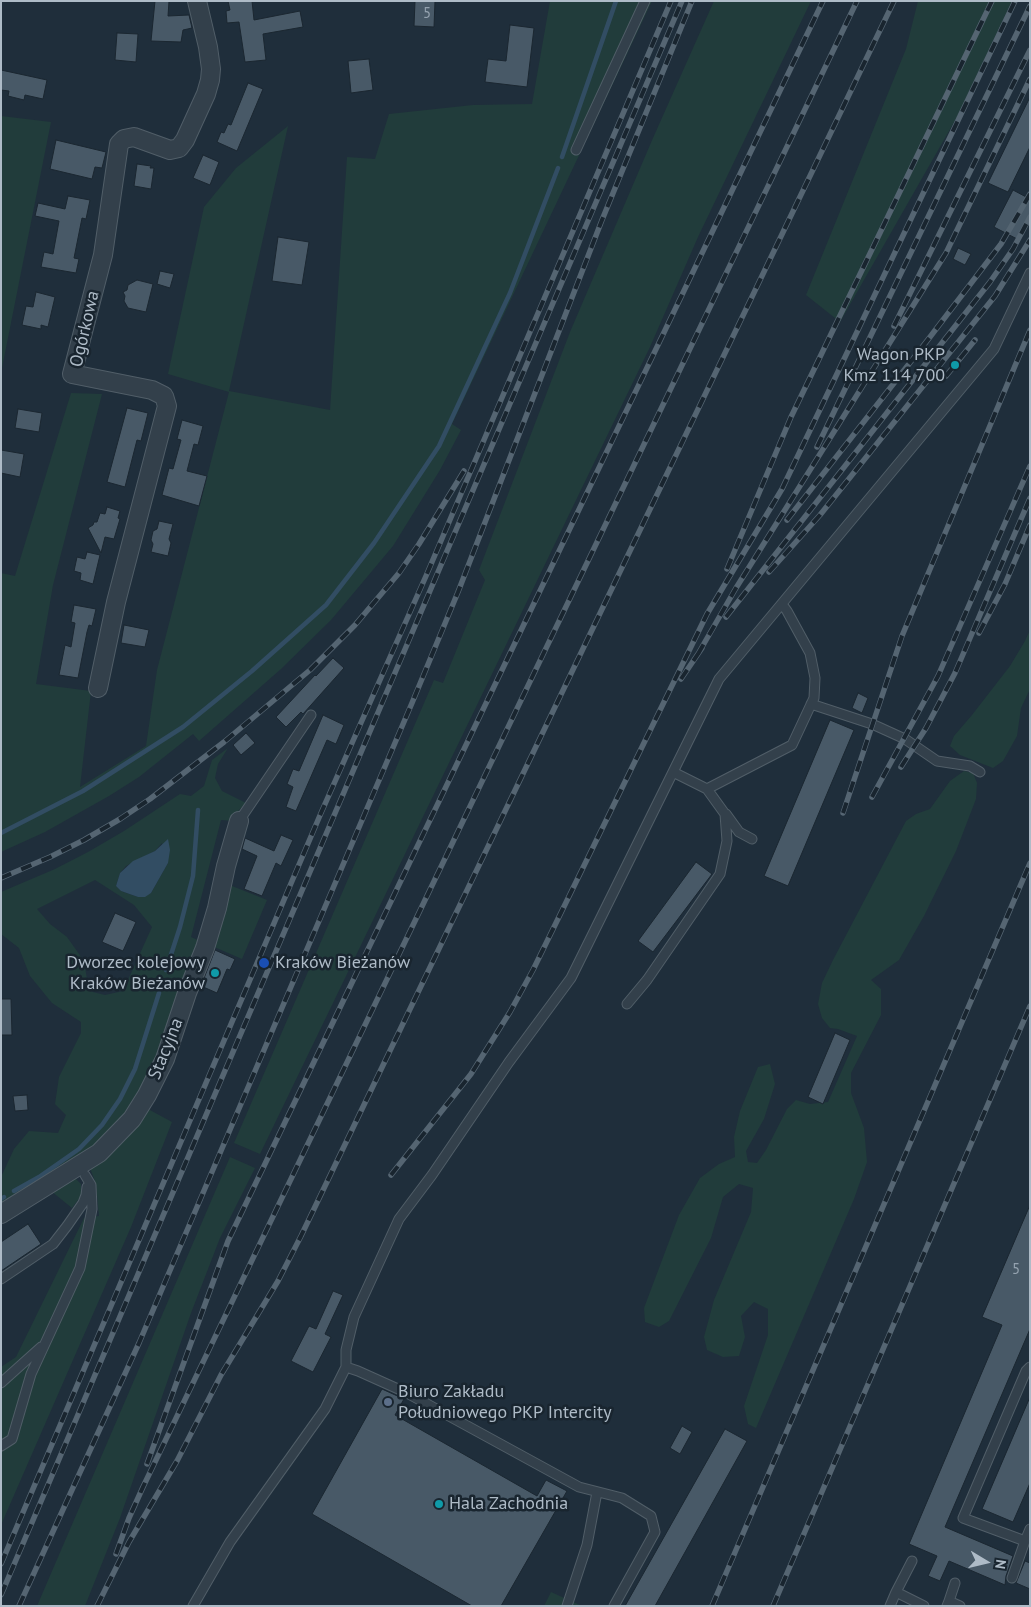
<!DOCTYPE html>
<html>
<head>
<meta charset="utf-8">
<style>
	body { margin:0 }
	#map { position:relative; width:1031px; height:1607px; overflow:hidden; background:#1f2e3b; font-family:"PT Sans",sans-serif }
	canvas { display:block }
	.frame { position:absolute; inset:0; border:2px solid #aebbc7; pointer-events:none }
	.north { position:absolute; left:961px; top:1537px; width:50px; height:50px; -webkit-text-stroke:4px #19252f; paint-order:stroke; rotate:99deg; font-size:14px; font-weight:700; line-height:20px; text-align:center; color:#aebbc7 }
	.north::after { content:''; display:block; margin:auto; width:18px; height:22px; background:#aebbc7; clip-path:polygon(50% 0,100% 100%,50% 72%,0 100%) }
</style>
</head>
<body>
<div id="map">
<canvas width="1031" height="1607"></canvas>
<div class="frame"></div>
<div class="north">N</div>
</div>
<script>
const ctx = document.querySelector('canvas').getContext('2d');
ctx.lineJoin = 'round';
function fill(path, color) { ctx.fillStyle = color; ctx.fill(path, 'evenodd'); }
const toPath = rows => new Path2D(rows.map(r => 'M' + r).join(''));
function trace(path, color, width, dash) { ctx.strokeStyle = color; ctx.lineWidth = width; ctx.lineCap = dash ? 'butt' : 'round'; ctx.setLineDash(dash || []); ctx.stroke(path); }
function label(font, color, halo, rows, align = 'center') {
  ctx.font = font + ' "PT Sans",sans-serif'; ctx.lineWidth = 5; ctx.setLineDash([]); ctx.textBaseline = 'middle'; ctx.strokeStyle = halo; ctx.fillStyle = color; for (const [text, x, y, turn = 0] of rows) {
    ctx.save(); ctx.translate(x, y); ctx.rotate((+turn || 0) * Math.PI / 180); ctx.textAlign = isNaN(turn) ? turn : align; if (halo) ctx.strokeText(text, 0, 0); ctx.fillText(text, 0, 0); ctx.restore();
  }
}
fill(toPath([
	[550,1,652,1,452,424,461,430,440,470,393,546,331,620,281,669,199,741,193,734,139,777,109,796,45,832,1,852,1,573,15,576,71,393,102,394,53,585,36,684,91,691,80,787,146,746,157,670,229,392,168,374,204,207,236,168,288,126,229,391,330,410,347,157,375,159,389,114,473,105,532,104],
	[714,1,811,1,698,237,650,347,260,1154,234,1143,434,680,443,683,485,580,479,570,570,332,653,138],
	[918,1,1012,1,957,117,840,322,806,295,906,49],
	[1,116,51,122,1,373],
	[1030,630,1030,689,1021,708,1017,736,1003,761,993,768,960,755,950,746,954,736,972,715,1010,666,1025,641],
	[228,748,218,764,215,778,222,791,246,803,239,810,234,821,221,820,191,937,200,941,157,1063,130,1111,96,1146,1,1204,1,1177,14,1149,29,1131,58,1133,66,1115,55,1104,59,1077,81,1033,81,1022,52,1003,30,976,19,948,1,934,1,892,55,869,88,852,124,831,180,794,191,796,204,786,212,760],
	[162,843,168,863,151,893,138,897,121,891,116,886,120,873,126,866,155,851],
	[95,880,134,905,152,927,123,991,105,995,89,991,84,961,67,937,50,924,37,909],
	[964,771,973,773,977,783,976,799,956,851,924,916,899,960,871,980,881,989,881,1015,851,1073,851,1093,864,1128,867,1162,854,1199,756,1428,748,1424,744,1406,768,1335,768,1309,754,1302,741,1316,745,1337,739,1356,723,1357,707,1350,704,1337,714,1300,751,1212,753,1188,739,1184,723,1197,711,1238,669,1321,659,1327,645,1322,644,1308,679,1215,700,1178,719,1164,735,1157,734,1137,740,1111,758,1067,770,1064,775,1084,764,1119,746,1151,748,1162,757,1163,766,1150,787,1109,796,1100,810,1104,828,1102,857,1036,838,1029,830,1028,822,1018,818,1004,822,983,833,960,906,821,916,814,930,809,950,781],
	[227,884,267,900,242,959,212,946],
	[148,1109,172,1122,131,1227,1,1525,1,1367,16,1357,84,1218,99,1216,96,1184,90,1168],
	[230,1157,255,1168,220,1238,191,1313,120,1518,85,1606,37,1606],
	[67,1179,76,1179,81,1184,81,1196,72,1208,51,1191],
	[551,1592,582,1606,544,1606]
]), '#213c3b');
fill(toPath([
	[168,839,170,850,168,863,151,893,145,897,138,897,121,891,116,886,120,873,133,861,155,851]
]), '#324d63');
trace(toPath([
	[562,157,616,1],
	[1,833,83,791,183,727,252,671,326,605,374,543,439,446,510,293,558,168],
	[166,970,180,927,193,876,198,810],
	[14,1191,39,1177,79,1149,102,1125,120,1099,135,1069,159,993],
	[1,1199,4,1197]
]), '#324d63', 4.5);
const building = toPath([
	[155,1,169,1,168,16,189,15,192,28,183,30,181,42,151,41,155,1],
	[228,1,252,1,254,20,300,11,303,27,263,34,266,60,245,62,239,22,227,23,226,11,230,10,228,1],
	[415,1,435,1,434,27,414,26,415,1],
	[510,25,534,28,527,87,485,82,488,59,506,61,510,25],
	[117,33,138,34,136,62,115,60,117,33],
	[369,59,373,90,351,93,348,61,369,59],
	[1,70,47,80,43,99,25,95,24,100,8,96,9,91,1,90,1,70],
	[248,83,263,89,237,151,217,142,221,132,224,133,228,124,231,125,248,83],
	[1030,97,1030,147,1008,192,988,183,1030,97],
	[56,140,106,152,102,168,95,167,92,179,50,169,56,140],
	[203,155,219,162,210,185,193,178,203,155],
	[137,164,151,166,150,168,154,168,151,189,134,186,137,164],
	[1013,190,1030,199,1030,220,1019,240,994,227,1013,190],
	[68,196,90,200,86,219,82,218,74,258,79,259,76,273,41,267,44,252,53,254,59,221,35,216,38,203,65,209,68,196],
	[278,237,309,242,302,285,272,281,278,237],
	[958,248,971,254,965,265,953,259,958,248],
	[160,271,174,274,170,288,157,284,160,271],
	[137,280,153,284,146,312,128,308,124,301,125,296,123,292,127,290,128,285,137,280],
	[36,292,55,297,48,327,41,325,41,329,22,325,26,306,33,307,36,292],
	[127,408,148,413,141,441,137,440,125,487,107,482,127,408],
	[18,409,42,413,39,432,15,428,18,409],
	[182,420,203,426,198,445,194,444,187,471,207,476,199,506,162,495,169,468,173,469,181,440,177,439,182,420],
	[1,450,24,454,20,477,1,473,1,450],
	[107,507,120,511,118,518,120,519,114,539,105,537,101,553,88,528,93,525,94,522,97,522,100,513,105,514,107,507],
	[159,521,173,524,169,539,171,543,168,556,151,552,153,544,151,540,153,531,157,529,159,521],
	[87,552,100,555,93,584,80,580,81,573,74,571,77,557,85,559,87,552],
	[74,605,96,609,92,626,89,625,87,632,78,678,59,675,65,645,71,647,75,623,71,622,74,605],
	[124,625,149,630,145,647,121,643,124,625],
	[333,658,344,668,303,714,301,712,286,727,276,717,315,675,316,676,333,658],
	[858,693,868,698,862,713,852,708,858,693],
	[323,715,344,725,336,744,327,740,296,811,286,807,293,787,287,784,293,769,299,771,323,715],
	[830,720,854,730,788,886,764,876,830,720],
	[246,733,255,743,241,755,233,745,246,733],
	[281,835,293,840,281,866,276,863,262,896,244,889,257,856,242,849,245,838,274,851,281,835],
	[696,862,712,874,653,952,638,941,696,862],
	[115,913,136,922,123,951,102,942,115,913],
	[215,950,235,959,230,970,227,969,217,993,201,986,215,950],
	[1,999,11,999,12,1035,1,1035,1,999],
	[835,1033,850,1040,823,1104,808,1097,835,1033],
	[27,1095,28,1110,15,1111,13,1096,27,1095],
	[1030,1205,1030,1329,945,1527,1013,1556,1006,1576,1005,1585,949,1561,940,1581,928,1576,937,1556,909,1544,1002,1325,982,1317,1030,1205],
	[28,1224,41,1244,1,1271,1,1242,28,1224],
	[333,1291,343,1295,325,1334,331,1337,313,1372,291,1361,309,1326,316,1329,333,1291],
	[382,1389,404,1399,395,1415,537,1496,546,1480,567,1491,501,1606,472,1606,312,1514,382,1389],
	[1030,1397,1030,1483,1013,1522,982,1509,1030,1397],
	[682,1426,692,1432,680,1454,670,1448,682,1426],
	[725,1429,747,1441,655,1606,625,1606,725,1429],
	[1025,1561,1030,1563,1030,1589,1016,1583,1025,1561]
]);
fill(building, '#485967');
trace(building, '#1b2731', 1);
const lane = toPath([
	[576,150,645,1],
	[811,704,872,724,905,739,937,761,970,766,980,772],
	[707,789,792,745,814,698,815,678,810,653,787,611,782,604],
	[726,814,739,832,752,839],
	[239,821,311,715],
	[627,1004,647,980,720,874,727,841,725,814,707,789,673,772],
	[1,1279,53,1244,67,1226,83,1203,86,1195,87,1187],
	[346,1367,358,1371,407,1393,579,1487,622,1498,651,1516,655,1532,614,1606],
	[1030,1367,1026,1371,963,1518,1025,1541,1030,1529],
	[1,1383,41,1347],
	[1,1446,12,1439,31,1374,80,1268,92,1209,91,1185,85,1175],
	[1012,1578,1025,1541],
	[896,1592,912,1561],
	[949,1601,955,1583],
	[193,1606,230,1542,325,1409,346,1367,346,1350,354,1317,399,1219,432,1175,509,1062,571,978,719,679,994,349,1030,273],
	[567,1606,587,1545,597,1492],
	[890,1606,896,1592,924,1606],
	[947,1606,949,1601,960,1606]
]);
const street = toPath([
	[98,688,116,602,167,406,164,396,152,390,72,374,103,255,119,144,124,139,134,137,170,150,179,148,185,140,206,94,210,80,211,69,208,47,197,1],
	[1,1214,99,1153,132,1119,147,1095,165,1059,187,993,205,948,217,908,226,866,239,821]
]);
trace(lane, '#515e68', 11);
trace(street, '#515e68', 20);
trace(lane, '#33404b', 9);
trace(street, '#33404b', 18);
const rail = toPath([
	[894,326,1030,50],
	[946,376,975,340],
	[817,447,1030,6],
	[787,520,930,337,1001,244,1030,194],
	[727,569,791,417,992,1],
	[769,572,820,515,995,296,1030,240],
	[726,617,990,282,1013,249,1030,217],
	[979,633,1005,584,1030,525],
	[698,654,736,588,946,253,1030,79],
	[681,679,702,648],
	[901,767,926,728,955,673,1030,498],
	[872,797,938,676,1030,466],
	[843,813,902,636,1030,330],
	[1,878,50,857,84,840,120,819,150,799,224,742,310,670,355,625,399,573,419,544,464,471],
	[391,1175,471,1074,510,1012,533,970,707,614,782,489,1015,1],
	[147,1464,228,1241,823,1],
	[116,1554,129,1518,143,1487,857,1],
	[1,1564,321,813,426,576,671,1],
	[1,1595,682,1],
	[19,1606,139,1343,412,703,458,592,602,220,692,1],
	[97,1606,129,1542,177,1461,221,1375,278,1281,301,1236,894,1],
	[712,1606,1030,863],
	[773,1606,1030,1006]
]);
trace(rail, '#556572', 5.5);
trace(rail, '#19252f', 4, [11]);
for (const [x, y, r, color] of [
	[955,365,5,"#0f9aa8"],
	[264,963,6,"#1a4fb4"],
	[215,973,5,"#0f9aa8"],
	[388,1402,5,"#5c6f8a"],
	[439,1504,5,"#0f9aa8"]
]) { const dot = new Path2D(); dot.arc(x, y, r, 0, 2 * Math.PI); ctx.fillStyle = color; ctx.fill(dot); trace(dot, '#19252f', 2); }
label('15px', '#94a2af', null, [
	["5",427,14],
	["5",1016,1270]
]);
label('18px', '#aebbc7', '#19252f', [
	["Ogórkowa",85,329,-77],
	["Stacyjna",166,1049,-68]
]);
label('18px', '#aebbc7', '#19252f', [
	["Wagon PKP",945,355,"right"],
	["Kmz 114 700",945,376,"right"],
	["Dworzec kolejowy",205,963,"right"],
	["Kraków Bieżanów",205,984,"right"],
	["Kraków Bieżanów",275,963],
	["Biuro Zakładu",398,1392],
	["Południowego PKP Intercity",398,1413],
	["Hala Zachodnia",449,1504]
], 'left');
</script>
</body>
</html>
